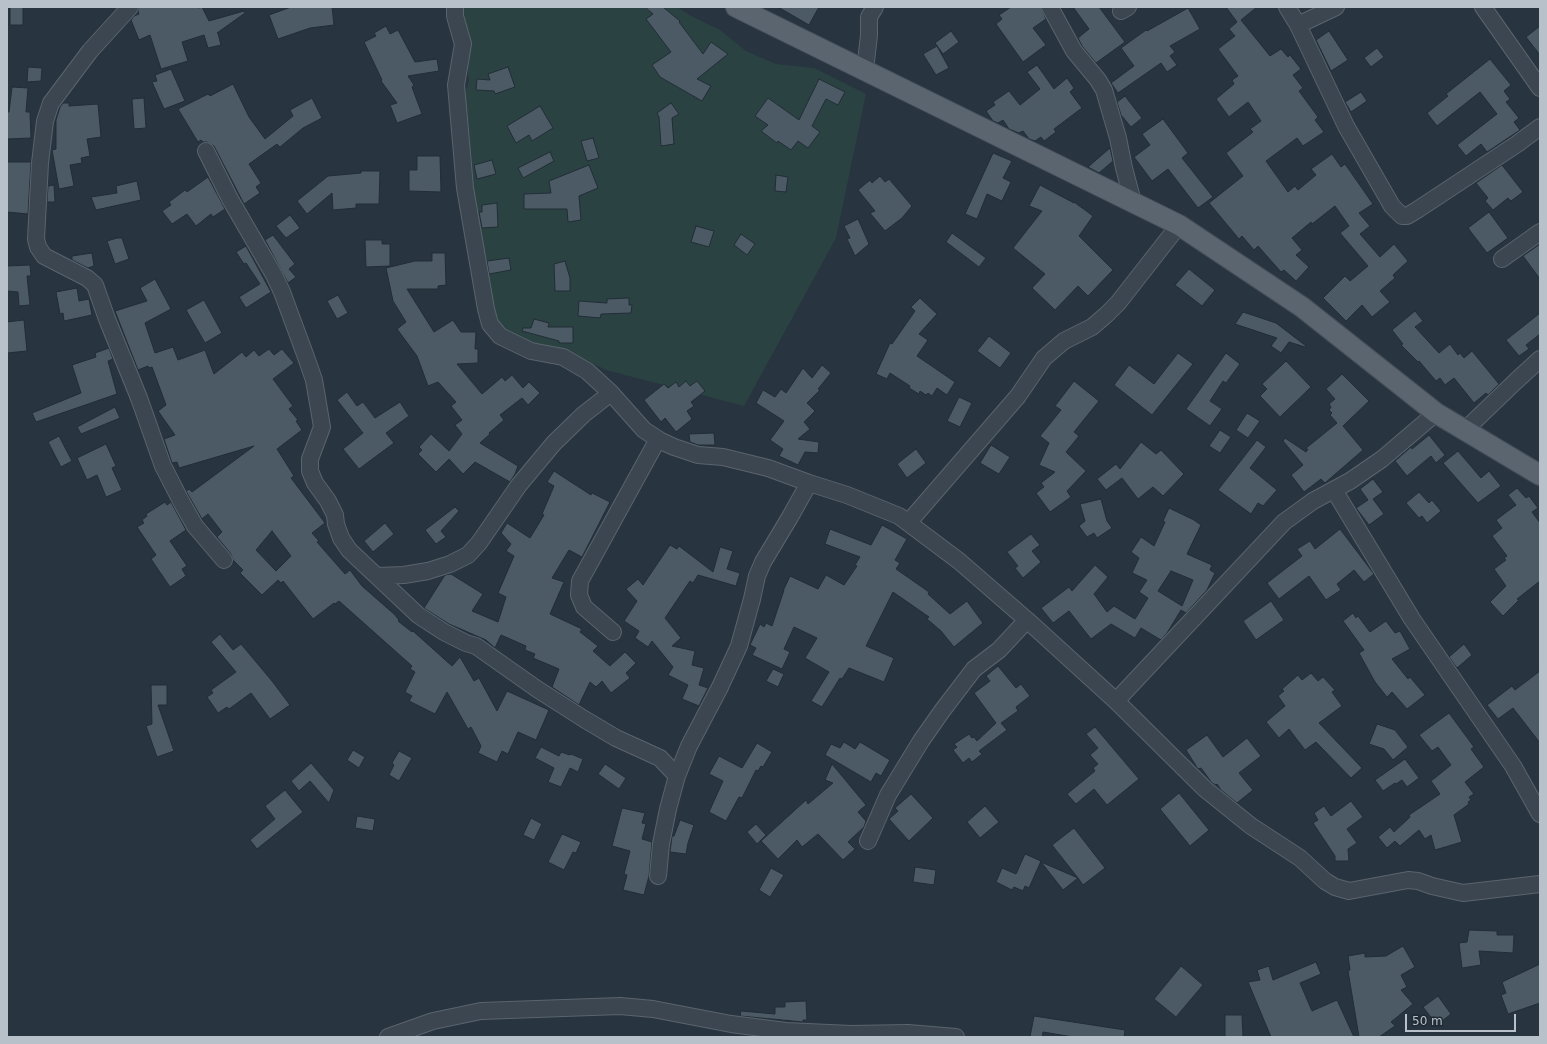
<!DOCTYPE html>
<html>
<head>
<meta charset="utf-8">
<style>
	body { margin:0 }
	#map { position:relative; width:1547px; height:1044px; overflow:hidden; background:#283440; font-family:"DejaVu Sans",sans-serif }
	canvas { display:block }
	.frame { position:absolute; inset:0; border:8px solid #b8c1ca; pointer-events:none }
	.scale { position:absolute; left:1405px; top:1014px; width:111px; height:18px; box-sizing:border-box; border:2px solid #b8c1ca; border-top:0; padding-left:5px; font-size:12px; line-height:14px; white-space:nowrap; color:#b8c1ca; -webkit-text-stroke:3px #202b35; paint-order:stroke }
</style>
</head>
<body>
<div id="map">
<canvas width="1547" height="1044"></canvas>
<div class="frame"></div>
<div class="scale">50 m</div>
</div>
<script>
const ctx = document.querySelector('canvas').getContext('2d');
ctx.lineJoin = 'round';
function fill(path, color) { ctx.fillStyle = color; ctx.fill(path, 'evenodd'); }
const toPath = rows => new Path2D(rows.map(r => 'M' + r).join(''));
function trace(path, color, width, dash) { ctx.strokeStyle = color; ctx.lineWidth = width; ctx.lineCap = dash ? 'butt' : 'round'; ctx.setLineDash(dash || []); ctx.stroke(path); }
fill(toPath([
	[458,7,677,7,691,16,720,30,746,51,776,64,814,68,866,94,836,238,744,406,606,370,573,354,532,349,493,329,456,124,469,80]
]), '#2b4242');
const building = toPath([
	[10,7,23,7,23,25,10,25,10,7],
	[139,7,198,7,198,8,202,7,209,21,244,11,245,13,217,33,218,33,221,45,208,48,204,35,182,42,188,61,161,69,150,35,139,40,131,20,134,16,139,14,138,11,139,7],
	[291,7,332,7,334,25,310,28,278,39,269,15,291,7],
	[645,7,663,7,680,21,679,22,703,54,711,42,728,54,697,79,711,86,702,101,660,77,652,65,671,52,646,19,653,14,645,7],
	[778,7,819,7,809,25,778,7],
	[1011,7,1041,7,1046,19,1033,28,1046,45,1023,62,996,24,1002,19,999,15,1011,7],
	[1073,7,1099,7,1125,42,1096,63,1082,46,1078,38,1089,29,1073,7],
	[1226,7,1257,7,1241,20,1270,56,1281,49,1288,57,1290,55,1301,69,1293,75,1303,88,1299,91,1318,117,1315,120,1324,132,1303,146,1297,138,1266,161,1288,192,1295,186,1298,190,1316,175,1311,169,1332,154,1341,167,1345,164,1373,204,1359,213,1370,226,1360,234,1380,257,1394,244,1408,261,1393,275,1395,278,1380,291,1390,302,1372,317,1362,305,1346,321,1323,298,1345,276,1350,281,1368,266,1340,233,1349,226,1335,206,1312,224,1311,222,1292,238,1302,250,1296,255,1309,267,1296,281,1284,270,1281,272,1258,246,1254,250,1242,236,1239,239,1209,203,1243,176,1226,153,1253,132,1250,129,1261,121,1248,102,1229,117,1216,99,1234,84,1232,80,1238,76,1218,49,1235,36,1229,29,1237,22,1226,7],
	[1188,8,1200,29,1170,46,1175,52,1170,56,1177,65,1167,72,1161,63,1118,93,1111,83,1134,66,1121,48,1146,30,1147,31,1188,8],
	[386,26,390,34,398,30,415,62,437,59,439,71,408,76,414,85,412,87,422,114,397,123,390,105,397,103,381,81,382,80,364,42,376,36,374,33,386,26],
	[1540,26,1540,55,1526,37,1540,26],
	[951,31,959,42,943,54,935,43,951,31],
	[1329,31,1348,60,1331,71,1316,40,1329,31],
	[937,46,949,68,936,75,923,54,937,46],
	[1377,48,1384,57,1371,67,1364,58,1377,48],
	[1490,59,1511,85,1504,91,1510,99,1506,102,1519,118,1514,122,1520,130,1487,152,1481,144,1466,156,1457,145,1497,114,1480,92,1437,126,1427,113,1448,96,1446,94,1490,59],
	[1037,65,1054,89,1067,78,1074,88,1070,92,1082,108,1054,129,1056,132,1044,141,1041,137,1035,141,1029,139,1023,131,1019,133,1009,129,1003,120,998,123,993,121,986,111,995,105,993,102,1009,91,1020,105,1040,89,1027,72,1037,65],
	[28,67,42,68,41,81,27,82,28,67],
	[508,67,515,87,495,94,494,91,476,90,477,79,490,80,488,74,508,67],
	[171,69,185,101,164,109,152,82,157,81,155,75,171,69],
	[819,79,845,92,838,105,826,99,812,126,820,132,808,148,798,141,791,150,778,141,777,143,761,131,768,125,755,116,768,98,799,120,819,79],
	[233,84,249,117,265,139,293,116,290,110,312,98,322,118,303,128,280,147,277,144,249,164,261,183,256,187,260,193,244,204,214,146,207,142,203,142,201,140,198,142,178,109,208,94,210,96,233,84],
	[12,87,28,88,26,112,30,112,31,138,7,139,7,112,9,112,12,87],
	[1361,92,1367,101,1351,112,1345,102,1361,92],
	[1125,96,1142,118,1131,127,1121,115,1117,102,1125,96],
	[144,98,146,128,134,129,132,99,144,98],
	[63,103,69,103,69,106,98,104,101,137,87,139,90,156,81,158,82,163,70,165,74,186,59,189,52,150,56,149,56,120,60,107,63,103],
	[671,103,679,114,672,118,674,144,661,146,659,117,657,113,671,103],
	[540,106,553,128,532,141,529,135,516,143,507,126,540,106],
	[1163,119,1188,153,1182,158,1213,197,1198,208,1168,169,1152,181,1134,157,1150,145,1142,134,1163,119],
	[593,138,599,158,587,161,581,141,593,138],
	[1110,148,1113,161,1099,173,1088,167,1110,148],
	[550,152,554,161,523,178,518,168,550,152],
	[993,153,1012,161,1003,178,1011,182,1002,201,987,194,977,219,965,214,993,153],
	[417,156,440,156,441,192,409,191,409,170,417,170,417,156],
	[492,160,496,174,477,179,474,165,492,160],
	[7,162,31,162,28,214,7,212,7,162],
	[589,165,598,188,579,196,581,220,568,222,567,209,524,209,524,194,551,193,549,181,589,165],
	[1502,165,1523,192,1511,201,1508,198,1493,210,1485,201,1488,198,1476,183,1502,165],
	[361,171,380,171,379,204,356,204,356,208,333,210,332,193,307,214,297,201,328,176,361,173,361,171],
	[776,175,788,177,786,192,775,191,776,175],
	[880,176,885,182,889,179,912,206,902,218,885,231,870,213,875,211,858,190,870,180,872,183,880,176],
	[208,177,225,209,213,217,211,214,196,226,187,214,172,224,162,211,171,205,169,202,185,190,187,192,208,177],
	[137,181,141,200,96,210,91,197,117,193,116,186,137,181],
	[54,185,55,202,47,202,48,186,54,185],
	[1040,185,1074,203,1074,202,1093,216,1079,236,1113,270,1088,296,1078,286,1055,310,1032,288,1045,274,1013,248,1042,211,1029,206,1040,185],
	[497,203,498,227,482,228,479,212,482,212,482,205,497,203],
	[1489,212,1508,238,1487,253,1468,228,1489,212],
	[290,215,300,228,286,238,276,226,290,215],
	[858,219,869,244,855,256,847,239,850,238,844,226,858,219],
	[696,226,714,231,709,247,691,242,696,226],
	[952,233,986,258,979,267,946,242,952,233],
	[741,234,755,244,747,255,734,245,741,234],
	[273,235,295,264,289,269,296,277,288,283,265,240,273,235],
	[117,238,122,238,129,259,115,264,107,241,117,238],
	[365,240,382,240,382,244,390,244,390,266,366,267,365,240],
	[1540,244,1540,279,1523,256,1540,244],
	[246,246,271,292,246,308,239,297,260,284,246,263,244,264,236,252,246,246],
	[92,253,94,266,88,268,72,260,72,256,92,253],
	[432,253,445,253,446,285,438,286,438,289,407,289,434,332,453,320,461,332,476,332,475,349,478,349,478,363,457,364,482,394,502,377,505,381,512,375,523,388,529,382,540,393,528,405,522,398,500,415,504,420,489,433,490,434,480,443,518,466,515,474,510,482,475,462,463,474,449,459,436,472,418,454,422,450,419,447,431,434,449,451,462,434,455,425,462,420,451,406,456,402,438,382,428,386,417,356,397,329,406,322,393,301,386,268,415,261,432,261,432,253],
	[509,258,511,270,489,274,487,261,509,258],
	[565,261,570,278,570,291,555,291,554,264,565,261],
	[30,265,31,276,27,276,30,305,19,306,18,292,7,291,7,266,30,265],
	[1189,269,1215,290,1202,306,1175,285,1189,269],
	[155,279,171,309,145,323,155,353,173,347,178,360,205,350,214,374,242,352,246,357,254,350,259,356,269,349,274,355,282,349,294,363,273,379,293,406,289,409,298,420,296,421,302,430,277,449,294,476,291,478,325,523,312,533,319,541,317,542,345,574,350,570,362,586,394,614,399,620,398,621,412,632,413,631,452,666,460,657,474,681,479,678,497,711,507,691,549,710,536,740,518,732,508,754,502,751,497,762,478,753,481,746,471,727,468,729,447,692,435,714,409,701,412,696,405,692,415,672,410,669,412,666,339,601,335,604,334,603,313,619,283,581,281,583,278,580,262,595,240,573,243,570,233,560,231,554,217,537,222,532,208,514,202,519,186,491,189,489,192,492,254,446,179,468,177,462,172,463,164,439,175,435,158,411,166,405,152,367,149,368,148,366,138,370,115,311,147,301,140,288,155,279],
	[272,531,291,556,276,571,256,550,272,531],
	[77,288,79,301,89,299,92,315,64,321,63,313,60,314,56,292,77,288],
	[338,295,348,313,337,319,327,301,338,295],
	[629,298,629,305,632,305,631,313,601,314,600,318,578,316,579,301,607,303,607,299,629,298],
	[920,298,937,314,919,334,928,340,917,356,955,382,947,395,937,388,932,396,928,393,926,395,920,391,919,394,909,388,910,386,890,373,887,379,876,374,890,343,892,344,915,311,911,307,920,298],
	[204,300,222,333,205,343,186,310,204,300],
	[1415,311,1423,321,1415,327,1439,353,1450,344,1458,355,1460,353,1464,358,1472,351,1499,384,1488,395,1486,393,1474,403,1454,378,1445,385,1440,378,1436,381,1419,361,1418,362,1401,345,1403,344,1392,330,1415,311],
	[1243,312,1276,323,1306,346,1305,347,1289,342,1281,353,1271,346,1277,338,1235,324,1243,312],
	[1540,313,1540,334,1526,345,1529,349,1519,356,1506,340,1540,313],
	[534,319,549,323,548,327,573,327,573,343,559,343,559,341,522,331,523,328,531,328,534,319],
	[24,320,27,351,7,353,7,322,24,320],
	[989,336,1011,353,1000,368,977,351,989,336],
	[109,348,113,359,108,361,117,394,36,422,32,413,81,393,72,365,96,357,95,353,109,348],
	[1178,353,1193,364,1152,415,1114,385,1129,365,1154,384,1178,353],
	[1226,353,1240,364,1226,383,1223,381,1210,401,1222,409,1210,426,1186,409,1226,353],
	[1286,361,1311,387,1280,417,1260,396,1267,389,1262,384,1286,361],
	[822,365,831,373,818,389,820,390,807,403,815,411,804,422,810,429,798,439,819,442,818,453,805,452,798,465,779,456,783,449,770,440,784,421,756,403,763,390,775,397,781,389,786,393,803,368,812,378,822,365],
	[1342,374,1369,401,1343,426,1363,450,1325,483,1321,479,1304,492,1291,475,1303,465,1283,441,1285,438,1306,452,1308,449,1305,449,1337,423,1330,415,1332,413,1329,410,1331,407,1329,404,1335,399,1326,389,1342,374],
	[686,381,690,386,697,381,705,391,691,402,694,406,687,411,692,419,676,432,665,418,661,422,644,400,664,384,668,388,676,382,679,387,686,381],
	[1074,381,1099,401,1074,432,1079,436,1066,452,1086,471,1067,491,1071,497,1050,512,1036,493,1044,487,1041,483,1055,472,1039,465,1049,443,1040,436,1061,410,1055,406,1074,381],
	[347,392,357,406,363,402,375,418,400,402,409,416,386,433,394,443,359,469,343,449,363,433,337,400,347,392],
	[959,397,972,403,960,427,947,421,959,397],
	[115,407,120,418,81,434,77,427,115,407],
	[1247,413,1260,421,1248,438,1236,430,1247,413],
	[1220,430,1231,437,1220,453,1209,446,1220,430],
	[714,433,715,445,698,445,690,442,689,434,714,433],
	[1429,435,1445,455,1436,463,1431,456,1407,476,1395,461,1411,447,1412,449,1429,435],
	[59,436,72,461,61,467,48,442,59,436],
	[1257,440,1266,447,1250,468,1277,490,1263,506,1258,503,1251,514,1218,490,1257,440],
	[1141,442,1156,454,1161,450,1184,474,1163,496,1153,487,1138,499,1122,478,1106,490,1097,479,1116,464,1120,469,1141,442],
	[106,444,116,466,112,468,122,490,106,497,97,475,87,480,77,458,106,444],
	[991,445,1010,457,999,474,980,463,991,445],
	[916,449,926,463,907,478,897,464,916,449],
	[1458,451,1481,478,1489,471,1501,486,1478,503,1443,463,1458,451],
	[554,471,591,495,592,493,610,502,582,557,569,550,552,578,564,582,550,614,582,629,580,632,598,646,593,651,610,666,625,652,636,663,626,673,630,678,611,693,602,681,596,687,590,682,579,705,552,687,559,669,533,658,535,654,525,650,526,646,501,635,495,648,486,640,449,624,424,608,445,575,451,574,483,594,472,611,498,622,506,597,498,593,514,556,506,551,511,544,501,533,507,523,530,538,544,515,542,514,554,486,547,482,554,471],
	[1373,479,1383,492,1373,499,1384,514,1369,525,1356,508,1368,500,1360,489,1373,479],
	[1517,488,1526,498,1529,496,1538,508,1532,512,1540,523,1540,581,1517,599,1519,600,1503,616,1490,602,1506,586,1494,569,1506,560,1504,558,1507,556,1492,536,1502,528,1496,520,1516,505,1508,495,1517,488],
	[1419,492,1429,503,1432,500,1441,511,1427,523,1422,516,1419,518,1406,503,1419,492],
	[1101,499,1107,521,1112,528,1097,538,1094,533,1087,537,1079,526,1085,521,1080,504,1101,499],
	[165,502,167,505,171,502,186,530,170,541,187,566,182,569,186,576,170,587,151,559,156,555,137,527,144,523,142,520,147,516,146,514,165,502],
	[455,507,459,511,441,531,446,537,436,544,425,530,455,507],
	[1169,508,1194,520,1201,525,1187,554,1212,565,1210,570,1215,573,1207,590,1186,613,1181,610,1167,633,1161,640,1141,628,1135,638,1111,624,1091,639,1069,611,1053,623,1041,608,1069,587,1072,591,1095,565,1108,577,1094,594,1107,612,1114,606,1135,619,1148,598,1139,592,1147,580,1132,573,1139,558,1131,552,1141,537,1154,546,1165,522,1163,521,1169,508],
	[1171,571,1193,580,1182,606,1158,591,1171,571],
	[385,523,394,534,373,552,364,541,385,523],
	[882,525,907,539,895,560,900,563,896,569,929,592,928,594,950,614,967,601,983,623,954,647,941,631,927,619,929,617,893,592,866,646,894,658,884,682,849,668,842,679,840,678,822,707,811,701,829,672,805,658,817,638,794,627,784,649,790,652,782,669,752,655,756,648,750,645,760,624,764,627,766,623,772,626,784,590,783,591,790,576,818,589,826,575,844,585,857,566,855,565,860,557,825,544,830,529,871,545,882,525],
	[1340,529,1374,574,1364,582,1354,570,1337,584,1341,590,1326,600,1309,576,1279,599,1267,583,1302,556,1297,549,1310,541,1315,549,1340,529],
	[1031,534,1040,545,1032,551,1041,562,1023,578,1015,568,1018,566,1007,552,1031,534],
	[670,545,677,549,679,546,713,572,720,547,733,551,727,569,740,573,736,586,698,575,693,583,690,581,665,618,681,638,672,646,695,651,692,665,704,668,699,685,708,688,699,706,682,699,688,685,668,675,673,667,652,641,648,647,635,638,639,631,624,621,637,601,626,589,638,579,643,585,670,545],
	[1271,601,1284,620,1256,640,1243,621,1271,601],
	[1353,613,1356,618,1358,616,1370,632,1386,621,1395,633,1400,631,1410,649,1392,659,1408,679,1410,677,1425,695,1407,709,1392,692,1387,697,1375,682,1359,653,1364,650,1343,621,1353,613],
	[220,634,233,650,241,644,272,681,290,705,270,719,251,693,229,709,227,707,218,713,207,697,213,693,211,690,236,672,211,642,220,634],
	[1464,644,1472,655,1457,668,1449,657,1464,644],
	[998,666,1016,688,1021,684,1030,696,1016,707,1018,711,1001,723,1007,730,979,751,982,754,972,762,969,758,963,763,953,750,957,747,954,744,969,734,972,738,974,737,977,741,996,723,974,693,990,681,986,676,998,666],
	[773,669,784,674,778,687,766,681,773,669],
	[1540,671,1540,743,1513,708,1498,719,1487,705,1512,686,1515,690,1540,671],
	[1311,673,1318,681,1323,677,1335,690,1332,692,1342,706,1319,723,1362,768,1351,778,1316,742,1305,750,1289,729,1279,738,1266,722,1285,706,1278,696,1284,691,1282,689,1298,675,1302,680,1311,673],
	[151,685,167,685,167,705,158,705,174,751,157,757,146,726,152,724,151,685],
	[1449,713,1474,747,1471,749,1484,767,1465,782,1474,794,1469,797,1471,800,1468,802,1469,804,1454,815,1462,842,1435,850,1431,835,1425,839,1419,830,1400,846,1395,841,1387,848,1378,837,1390,827,1394,832,1410,817,1409,815,1440,794,1431,781,1451,765,1438,747,1432,751,1419,735,1449,713],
	[1377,724,1395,730,1408,747,1393,760,1384,749,1369,744,1377,724],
	[1095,727,1139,779,1107,805,1094,789,1076,804,1067,794,1095,771,1093,768,1098,764,1090,755,1098,748,1086,734,1095,727],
	[1207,735,1223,757,1247,738,1261,756,1239,773,1253,790,1237,803,1221,790,1217,784,1216,785,1212,783,1201,768,1198,769,1186,750,1207,735],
	[844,742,855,749,860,742,890,760,881,776,876,773,871,782,825,755,831,744,840,748,844,742],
	[757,743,772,752,763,767,761,766,758,771,756,770,742,798,739,797,726,821,709,812,723,781,709,774,719,756,742,768,757,743],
	[541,747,559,756,561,752,570,755,571,754,583,759,578,772,570,768,561,787,548,782,554,768,535,758,541,747],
	[353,750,365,757,359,768,347,760,353,750],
	[399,751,412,758,399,781,389,775,394,765,392,763,399,751],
	[1405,759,1419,778,1407,787,1402,780,1396,784,1395,783,1383,791,1375,780,1405,759],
	[311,763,334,790,329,803,310,781,299,791,291,781,311,763],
	[605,764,626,778,619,789,598,774,605,764],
	[832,764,866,805,858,812,866,821,864,827,848,842,855,849,843,860,818,834,802,847,797,840,778,859,761,841,806,800,808,804,833,783,825,780,832,764],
	[285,790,303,812,257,849,250,840,275,819,265,806,285,790],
	[1179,793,1209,830,1190,846,1160,809,1179,793],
	[911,794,933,818,909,841,889,819,898,811,895,808,911,794],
	[1351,801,1363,817,1347,829,1357,843,1348,849,1349,861,1335,861,1335,856,1313,823,1318,820,1314,813,1324,806,1331,816,1351,801],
	[985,806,999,822,980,838,967,822,985,806],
	[622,808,645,813,642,823,646,824,642,839,652,842,649,876,644,895,623,890,627,875,624,874,630,851,612,846,622,808],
	[357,816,375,819,373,831,355,828,357,816],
	[531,818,542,824,534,840,523,835,531,818],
	[680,820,694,825,688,843,686,854,670,852,672,836,674,836,680,820],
	[756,824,766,835,757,844,747,832,756,824],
	[1074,828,1105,868,1083,885,1078,878,1063,890,1041,862,1078,878,1052,845,1074,828],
	[562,834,581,842,576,853,573,852,564,870,548,862,562,834],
	[1025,854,1041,861,1029,888,1025,886,1023,891,1014,887,1012,890,996,882,1002,868,1016,874,1025,854],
	[915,867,936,870,934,885,913,882,915,867],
	[771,868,784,875,770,897,759,890,771,868],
	[1469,930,1497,931,1497,935,1514,935,1513,953,1479,951,1481,965,1462,968,1459,943,1467,942,1469,930],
	[1403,946,1415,967,1401,975,1407,987,1401,990,1413,1004,1391,1022,1395,1026,1379,1037,1359,1037,1348,971,1350,970,1348,956,1365,953,1365,957,1386,956,1403,946],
	[1316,962,1321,974,1300,983,1312,1011,1337,1000,1354,1037,1271,1037,1248,982,1260,980,1257,970,1269,966,1273,980,1316,962],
	[1540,964,1540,1003,1508,1014,1501,995,1506,993,1502,982,1540,964],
	[1181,966,1203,985,1176,1017,1154,999,1181,966],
	[1438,996,1451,1014,1437,1025,1423,1007,1438,996],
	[806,1001,807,1020,803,1020,803,1022,740,1016,741,1011,775,1014,775,1007,785,1007,785,1002,806,1001],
	[1225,1015,1242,1015,1243,1037,1225,1037,1225,1015],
	[1034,1016,1125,1030,1124,1037,1073,1037,1043,1032,1042,1037,1030,1037,1034,1016]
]);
fill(building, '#4c5a65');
trace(building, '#222d37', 1);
const minor = toPath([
	[130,7,90,51,51,103,45,121,40,163,36,239,38,247,44,256,87,278,95,285,107,319,139,398,163,466,182,503,195,526,224,560],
	[455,7,455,16,463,44,456,85,465,188,486,309,490,324,500,336,531,351,563,357,587,371,611,393,644,430,661,441,674,447,698,455,723,457,768,468,809,483,847,495,899,516,959,561,1027,620,1116,701,1205,789,1251,826,1300,858,1325,881,1335,887,1349,891,1408,880,1418,881,1432,886,1463,893,1540,884],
	[1050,7,1074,51,1098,80,1104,90,1118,138,1124,168,1133,202],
	[1287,7,1298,25,1346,126,1392,206,1402,216,1407,216,1417,210,1517,144,1540,127],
	[1483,7,1540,88],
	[1121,11,1128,7],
	[1298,25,1336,7],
	[865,70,869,35,869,17,875,7],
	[206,151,230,199,274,275,282,292,306,357,314,380,322,427,310,459,310,471,315,483,328,501,335,515,336,524,341,538,349,550,418,615,444,632,466,643,476,646,537,689,584,719,616,738,660,758,677,776],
	[1502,259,1540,232],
	[1465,430,1516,381,1540,359],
	[1334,490,1412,619,1513,766,1540,814],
	[908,523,1018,396,1044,358,1064,341,1092,327,1106,315,1118,303,1179,225],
	[377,576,404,575,428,571,450,564,468,555,479,543,519,485,554,443,584,414,611,393],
	[613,632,584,607,579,595,580,581,658,439],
	[1116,701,1284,522,1313,501,1350,481,1382,459,1436,413],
	[868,841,888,795,921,741,942,711,974,669,999,650,1027,620],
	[658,876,661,844,668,809,677,776,689,746,720,687,739,646,752,599,757,576,763,562,790,517,809,483],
	[388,1037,433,1021,481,1011,620,1006,653,1009,731,1024,786,1031,851,1034,908,1033,956,1037]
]);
const major = toPath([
	[736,7,1179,225,1302,307,1436,413,1540,475]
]);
trace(minor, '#5a646d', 18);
trace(major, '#454f59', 22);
trace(minor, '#3c4650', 16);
trace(major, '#5a6570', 20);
</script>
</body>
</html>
